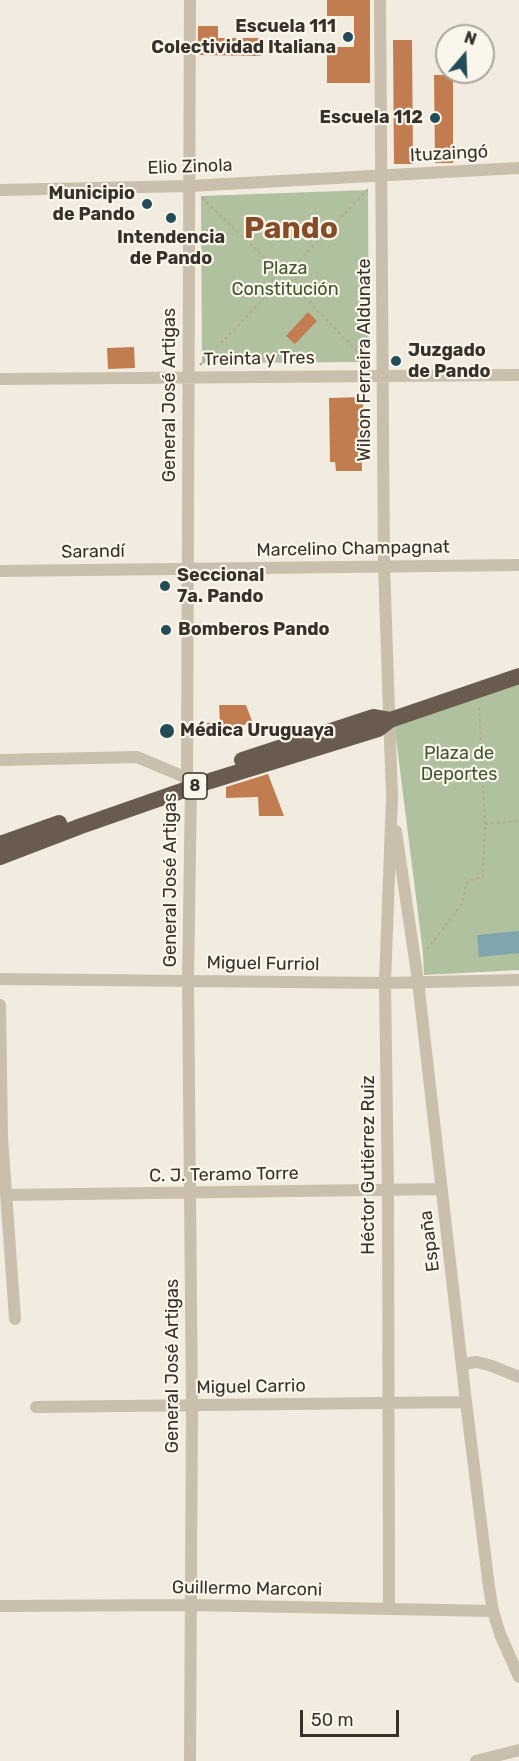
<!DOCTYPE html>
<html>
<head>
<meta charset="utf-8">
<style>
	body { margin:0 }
	#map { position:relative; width:519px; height:1761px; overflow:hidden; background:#f2ece0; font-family:Rubik,sans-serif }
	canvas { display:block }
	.north { position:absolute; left:435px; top:24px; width:60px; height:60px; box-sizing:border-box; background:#faf6ec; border:2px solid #aca79e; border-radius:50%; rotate:19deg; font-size:16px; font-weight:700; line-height:24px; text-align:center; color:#38312a }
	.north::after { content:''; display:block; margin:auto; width:21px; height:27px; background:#214c58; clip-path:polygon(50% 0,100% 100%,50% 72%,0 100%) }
	.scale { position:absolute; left:300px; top:1710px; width:99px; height:27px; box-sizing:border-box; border:3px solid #38312a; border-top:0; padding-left:8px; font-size:18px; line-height:21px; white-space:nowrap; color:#38312a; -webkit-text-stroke:4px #faf6ec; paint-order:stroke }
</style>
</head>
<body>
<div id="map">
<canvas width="519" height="1761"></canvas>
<div class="north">N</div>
<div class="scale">50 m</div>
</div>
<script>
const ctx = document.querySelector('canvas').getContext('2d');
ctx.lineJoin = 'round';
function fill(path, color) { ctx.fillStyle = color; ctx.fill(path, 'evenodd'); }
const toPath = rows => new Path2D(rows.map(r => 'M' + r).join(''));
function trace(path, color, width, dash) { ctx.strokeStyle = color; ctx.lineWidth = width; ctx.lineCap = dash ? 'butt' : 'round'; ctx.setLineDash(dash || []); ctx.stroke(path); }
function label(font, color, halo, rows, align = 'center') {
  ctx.font = font + ' Rubik,sans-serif'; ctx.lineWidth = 4.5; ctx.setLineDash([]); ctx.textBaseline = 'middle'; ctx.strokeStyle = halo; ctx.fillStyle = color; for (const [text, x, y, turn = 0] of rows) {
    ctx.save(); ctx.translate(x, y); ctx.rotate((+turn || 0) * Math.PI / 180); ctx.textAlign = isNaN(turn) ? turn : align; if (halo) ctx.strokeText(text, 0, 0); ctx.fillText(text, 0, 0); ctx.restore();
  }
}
fill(toPath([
	[368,190,369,362,202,363,201,196],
	[519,679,519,970,424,975,423,953,394,722]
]), '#b0c1a0');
fill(toPath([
	[519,931,519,953,479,957,477,935]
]), '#80a5ae');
fill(toPath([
	[327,0,370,0,370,83,327,83,327,47,354,47,354,16,327,16],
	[198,26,218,26,218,38,261,38,261,56,198,55],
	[393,40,412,40,413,164,394,164],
	[434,75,453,75,453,163,435,163],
	[308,312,317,321,295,344,286,336],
	[134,347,135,368,108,369,107,348],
	[363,397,363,410,361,410,362,471,336,471,335,462,330,462,329,398],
	[219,705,246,705,252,721,220,736,210,736,206,732,207,723,220,722],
	[268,774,284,816,259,816,258,797,226,798,226,787]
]), '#c17d4f');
trace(toPath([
	[202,198,272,265,295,265,296,289,273,288,272,265],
	[295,265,368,189],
	[296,289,370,364],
	[200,365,273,289],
	[485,824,519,821],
	[427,949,462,904,467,881,483,877,485,824,479,706]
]), '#b6a996', 2, [3, 3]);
trace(toPath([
	[190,0,187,778,191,788,188,981,192,1406,190,1761],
	[380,0,384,566,392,797,385,983,388,1190,389,1609],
	[0,190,189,186,519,168],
	[0,379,519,375],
	[0,571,519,565],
	[0,760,137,757,187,778],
	[396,831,418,981,466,1402,489,1587,493,1611,500,1634,519,1677],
	[0,979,385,983,519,980],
	[0,1005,2,1137,15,1319],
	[6,1195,442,1189],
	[462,1364,477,1362,492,1366,519,1377],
	[36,1407,466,1402],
	[0,1606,191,1605,493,1611],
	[476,1761,519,1750]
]), '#cabeac', 12);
trace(toPath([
	[242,760,373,717,390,720],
	[0,844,59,823],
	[0,857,81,826,210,781,378,729,390,720,519,676]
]), '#695c4f', 16);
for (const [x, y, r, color] of [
	[348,37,6,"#214c58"],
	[435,118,6,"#214c58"],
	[147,204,6,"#214c58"],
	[171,218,6,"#214c58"],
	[396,361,6,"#214c58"],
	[165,586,6,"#214c58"],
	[166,630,6,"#214c58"],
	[167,731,8,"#214c58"]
]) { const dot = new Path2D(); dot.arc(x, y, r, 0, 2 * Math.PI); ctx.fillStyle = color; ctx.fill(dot); trace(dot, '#faf6ec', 2); }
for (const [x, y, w] of [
	[195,786,24]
]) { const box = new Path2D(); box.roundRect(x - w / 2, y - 13, w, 26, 4.5); ctx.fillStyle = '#faf6ec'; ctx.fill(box); trace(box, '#38312a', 1.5); }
label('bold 16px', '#38312a', null, [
	["8",195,786]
]);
label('bold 18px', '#38312a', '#faf6ec', [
	["Escuela 111",336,27,"right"],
	["Colectividad Italiana",336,48,"right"],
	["Escuela 112",423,118,"right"],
	["Municipio",135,194,"right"],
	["de Pando",135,215,"right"],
	["Intendencia",171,238,"center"],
	["de Pando",171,259,"center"],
	["Juzgado",408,351],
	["de Pando",408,372],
	["Seccional",177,576],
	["7a. Pando",177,597],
	["Bomberos Pando",178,630],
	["Médica Uruguaya",180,731]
], 'left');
label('18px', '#38312a', '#faf6ec', [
	["Ituzaingó",449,154,-3],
	["Elio Zinola",190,167,-2],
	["Treinta y Tres",259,359,-1],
	["Wilson Ferreira Aldunate",365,360,-90],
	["General José Artigas",170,395,-90],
	["Marcelino Champagnat",353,549,-1],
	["Sarandí",93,552,-1],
	["General José Artigas",171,880,-90],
	["Miguel Furriol",263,964,1],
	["Héctor Gutiérrez Ruiz",369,1165,-90],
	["C. J. Teramo Torre",224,1175,-1],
	["España",430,1241,-97],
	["General José Artigas",173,1366,-90],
	["Miguel Carrio",251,1387,-1],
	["Guillermo Marconi",247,1589,1]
]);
label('18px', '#41562f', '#faf6ec', [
	["Plaza",285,269],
	["Constitución",285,290],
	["Plaza de",459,754],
	["Deportes",459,775]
]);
label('bold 30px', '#844c27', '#faf6ec', [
	["Pando",291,229]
]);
</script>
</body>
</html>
